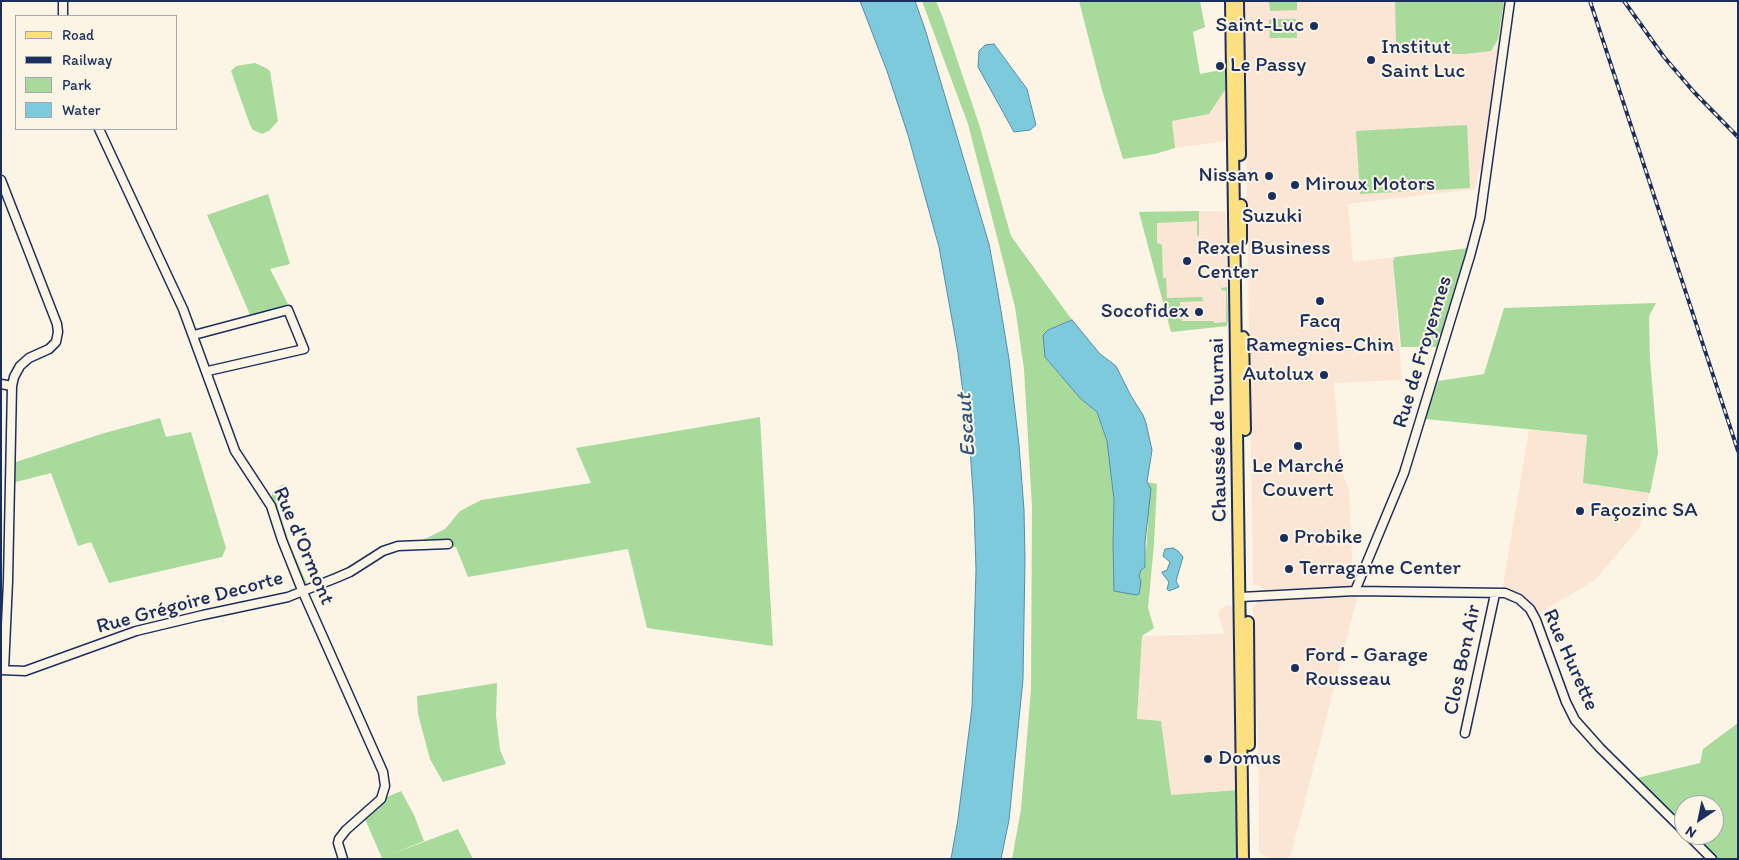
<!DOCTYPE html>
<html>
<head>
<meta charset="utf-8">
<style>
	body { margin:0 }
	#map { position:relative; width:1739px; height:860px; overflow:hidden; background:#fcf5e5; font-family:Itim,sans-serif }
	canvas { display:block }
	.frame { position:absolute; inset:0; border:2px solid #1b2f5e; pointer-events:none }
	.legend { position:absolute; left:15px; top:15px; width:162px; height:115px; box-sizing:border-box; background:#fcf5e5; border:1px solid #a2a6af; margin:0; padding:6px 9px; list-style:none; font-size:15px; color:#1b2f5e }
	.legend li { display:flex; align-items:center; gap:10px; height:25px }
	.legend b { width:25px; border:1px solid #a2a6af }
	.north { position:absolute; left:1674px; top:795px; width:50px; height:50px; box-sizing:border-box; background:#fcf5e5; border:1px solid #a2a6af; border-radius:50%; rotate:214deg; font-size:14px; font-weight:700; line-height:20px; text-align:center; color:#1b2f5e }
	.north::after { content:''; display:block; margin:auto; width:18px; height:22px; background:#1b2f5e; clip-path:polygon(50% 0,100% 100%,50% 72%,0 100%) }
</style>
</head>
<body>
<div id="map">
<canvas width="1739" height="860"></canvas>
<div class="frame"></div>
<ul class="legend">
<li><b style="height:6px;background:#fce080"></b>Road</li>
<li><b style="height:6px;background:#1b2f5e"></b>Railway</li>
<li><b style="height:14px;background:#a8da9b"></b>Park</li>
<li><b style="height:14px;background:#7ecadd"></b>Water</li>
</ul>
<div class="north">N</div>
</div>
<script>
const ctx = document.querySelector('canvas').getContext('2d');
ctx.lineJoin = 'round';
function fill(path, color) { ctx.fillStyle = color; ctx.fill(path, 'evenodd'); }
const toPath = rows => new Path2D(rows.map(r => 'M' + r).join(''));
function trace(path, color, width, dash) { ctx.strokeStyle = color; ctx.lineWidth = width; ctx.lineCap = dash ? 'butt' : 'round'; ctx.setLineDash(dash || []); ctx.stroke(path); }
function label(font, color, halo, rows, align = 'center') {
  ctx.font = font + ' Itim,sans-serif'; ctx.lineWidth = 4; ctx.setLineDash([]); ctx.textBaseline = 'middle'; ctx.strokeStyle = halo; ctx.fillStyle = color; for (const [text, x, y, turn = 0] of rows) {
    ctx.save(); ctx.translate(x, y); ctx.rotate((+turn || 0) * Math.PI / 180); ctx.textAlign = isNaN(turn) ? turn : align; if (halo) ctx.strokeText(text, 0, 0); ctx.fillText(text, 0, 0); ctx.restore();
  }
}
fill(toPath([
	[1244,1,1507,1,1489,119,1485,169,1479,170,1475,189,1348,204,1353,262,1395,257,1393,261,1402,380,1334,383,1341,470,1349,490,1353,585,1341,589,1266,592,1260,586,1253,585],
	[1225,90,1225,141,1175,148,1172,121,1209,114],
	[1226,211,1228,326,1171,332,1139,212],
	[1529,430,1587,435,1584,483,1650,493,1639,528,1595,580,1538,614,1526,602,1502,591],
	[1358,594,1292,851,1288,859,1272,859,1259,852,1259,788,1253,608,1258,600],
	[1227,605,1232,606,1236,612,1238,790,1171,795,1161,721,1137,720,1142,636,1224,634,1218,613,1220,609]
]), '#fbe5d5');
fill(toPath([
	[922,1,936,1,943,18,979,124,1011,236,1072,320,1048,330,1045,357,1080,398,1097,412,1107,441,1114,500,1113,544,1115,591,1139,576,1141,570,1145,566,1148,522,1147,482,1157,484,1154,544,1148,608,1154,628,1142,636,1137,719,1161,721,1171,795,1238,790,1237,859,1012,859,1021,809,1031,689,1032,507,1024,369,1015,307,968,124],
	[1079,1,1200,1,1205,27,1193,32,1200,74,1226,69,1225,90,1209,114,1172,121,1175,148,1155,154,1123,159,1102,90],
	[1269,1,1297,1,1297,10,1270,11],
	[1395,1,1504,1,1498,39,1491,51,1465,54,1409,53,1399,47,1396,43],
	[1271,19,1296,19,1297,38,1270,38,1269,20],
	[255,63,266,68,270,71,278,121,269,131,262,134,253,130,250,125,231,71,236,66],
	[1467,125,1470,188,1360,194,1356,131],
	[268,194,290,264,270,269,288,304,251,317,207,215],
	[1199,211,1199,236,1197,235,1197,221,1157,223,1157,243,1162,245,1163,278,1166,278,1167,298,1202,297,1203,301,1180,302,1182,321,1214,321,1214,323,1226,322,1226,291,1221,290,1221,288,1227,287,1228,322,1227,322,1227,326,1171,332,1139,212],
	[1469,248,1439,347,1401,347,1393,261,1395,257],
	[1656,303,1649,316,1650,359,1658,453,1650,493,1583,483,1587,435,1425,419,1438,381,1484,374,1504,308],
	[760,417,773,646,647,628,628,549,468,577,456,547,425,550,421,541,445,529,460,511,481,500,591,483,576,448],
	[160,418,166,437,191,432,226,548,222,557,109,583,91,542,78,546,51,473,12,483,13,463,101,434],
	[284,484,285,486,278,493,276,497,278,508,290,545,307,584,352,565,354,568,306,587,304,585,294,563,271,498,273,491],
	[497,683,496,716,500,750,506,764,443,782,430,759,418,714,417,696],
	[1738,723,1738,858,1716,859,1692,835,1714,835,1714,805,1684,805,1684,827,1637,778,1700,763,1703,749],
	[401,791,414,815,424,841,389,855,458,829,473,859,381,859,382,858,365,819,387,797]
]), '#a8da9b');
const water = toPath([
	[860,1,915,1,925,29,989,244,998,293,1009,359,1019,445,1024,510,1025,559,1023,679,1009,820,1001,859,951,859,958,819,972,707,976,570,974,506,970,449,958,353,939,247,908,135,887,71,860,1],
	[994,44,1027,89,1036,125,1030,130,1014,132,978,67,979,51,985,45,994,44],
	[1072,320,1100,354,1116,366,1131,396,1143,415,1146,423,1152,450,1147,482,1151,489,1145,542,1145,567,1141,570,1139,576,1141,581,1139,594,1136,595,1114,591,1113,544,1114,500,1107,441,1097,412,1080,398,1045,357,1043,335,1048,330,1072,320],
	[1173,548,1178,551,1183,557,1176,581,1179,587,1169,591,1167,589,1169,582,1162,573,1162,572,1167,570,1170,562,1163,556,1165,549,1173,548]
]);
fill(water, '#7ecadd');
trace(water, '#568caa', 1);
const minor = toPath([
	[63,16,63,1],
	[99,129,183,309,235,451,271,506,282,540,302,590,383,772,385,786,381,799,346,830,339,839,338,843,343,859],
	[1,180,57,324,58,332,56,342,49,349,29,358,20,366,14,377,12,386,8,581,4,670],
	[194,335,288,310,304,349,208,371],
	[1,384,12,386],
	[1355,591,1505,593,1519,599,1530,609,1536,620,1566,702,1575,720,1600,748,1684,831],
	[1241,597,1355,591,1404,473,1470,256,1480,218,1510,1],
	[1,670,25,671,136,631,203,615,288,597,336,578,350,572,383,551,398,546,448,544],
	[1465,733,1495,594],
	[1688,835,1712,859]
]);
const major = toPath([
	[1231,1,1243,859],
	[1238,1,1240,155],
	[1241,205,1241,240],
	[1243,337,1245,430],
	[1248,622,1249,745]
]);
trace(minor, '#1b2f5e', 11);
trace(major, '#1b2f5e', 14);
trace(minor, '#fcf5e5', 8);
trace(major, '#fce080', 10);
const rail = toPath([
	[1590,1,1738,451],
	[1624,1,1664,57,1693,91,1738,137]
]);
trace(rail, '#1b2f5e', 4);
trace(rail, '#fcf5e5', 2, [5.5]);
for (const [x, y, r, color] of [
	[1314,26,5,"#1b2f5e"],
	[1371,60,5,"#1b2f5e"],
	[1220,66,5,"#1b2f5e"],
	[1269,176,5,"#1b2f5e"],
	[1295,185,5,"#1b2f5e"],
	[1272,196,5,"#1b2f5e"],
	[1187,261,5,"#1b2f5e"],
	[1320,301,5,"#1b2f5e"],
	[1199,312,5,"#1b2f5e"],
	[1324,375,5,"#1b2f5e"],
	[1298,446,5,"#1b2f5e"],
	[1580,511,5,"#1b2f5e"],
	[1284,538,5,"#1b2f5e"],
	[1289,569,5,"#1b2f5e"],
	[1295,668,5,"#1b2f5e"],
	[1208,759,5,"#1b2f5e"]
]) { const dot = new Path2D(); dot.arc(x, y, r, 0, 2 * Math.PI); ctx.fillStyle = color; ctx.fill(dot); trace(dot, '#fcf5e5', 2); }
label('21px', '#1b2f5e', '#fcf5e5', [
	["Saint-Luc",1304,26,"right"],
	["Institut",1381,48],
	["Saint Luc",1381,72],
	["Le Passy",1230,66],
	["Nissan",1259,176,"right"],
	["Miroux Motors",1305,185],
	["Suzuki",1272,217,"center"],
	["Rexel Business",1197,249],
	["Center",1197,273],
	["Socofidex",1189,312,"right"],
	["Facq",1320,322,"center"],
	["Ramegnies-Chin",1320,346,"center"],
	["Autolux",1314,375,"right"],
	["Le Marché",1298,467,"center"],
	["Couvert",1298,491,"center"],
	["Façozinc SA",1590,511],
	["Probike",1294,538],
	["Terragame Center",1299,569],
	["Ford - Garage",1305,656],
	["Rousseau",1305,680],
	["Domus",1218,759]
], 'left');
label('21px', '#1b2f5e', '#fcf5e5', [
	["Rue de Froyennes",1423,352,-73],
	["Chaussée de Tournai",1219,430,-91],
	["Rue d'Ormont",303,546,67],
	["Rue Grégoire Decorte",190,603,-15],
	["Clos Bon Air",1463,660,-78],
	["Rue Hurette",1570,660,66]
]);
label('italic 22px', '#34567e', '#fcf5e5', [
	["Escaut",967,425,-94]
]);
</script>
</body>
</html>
